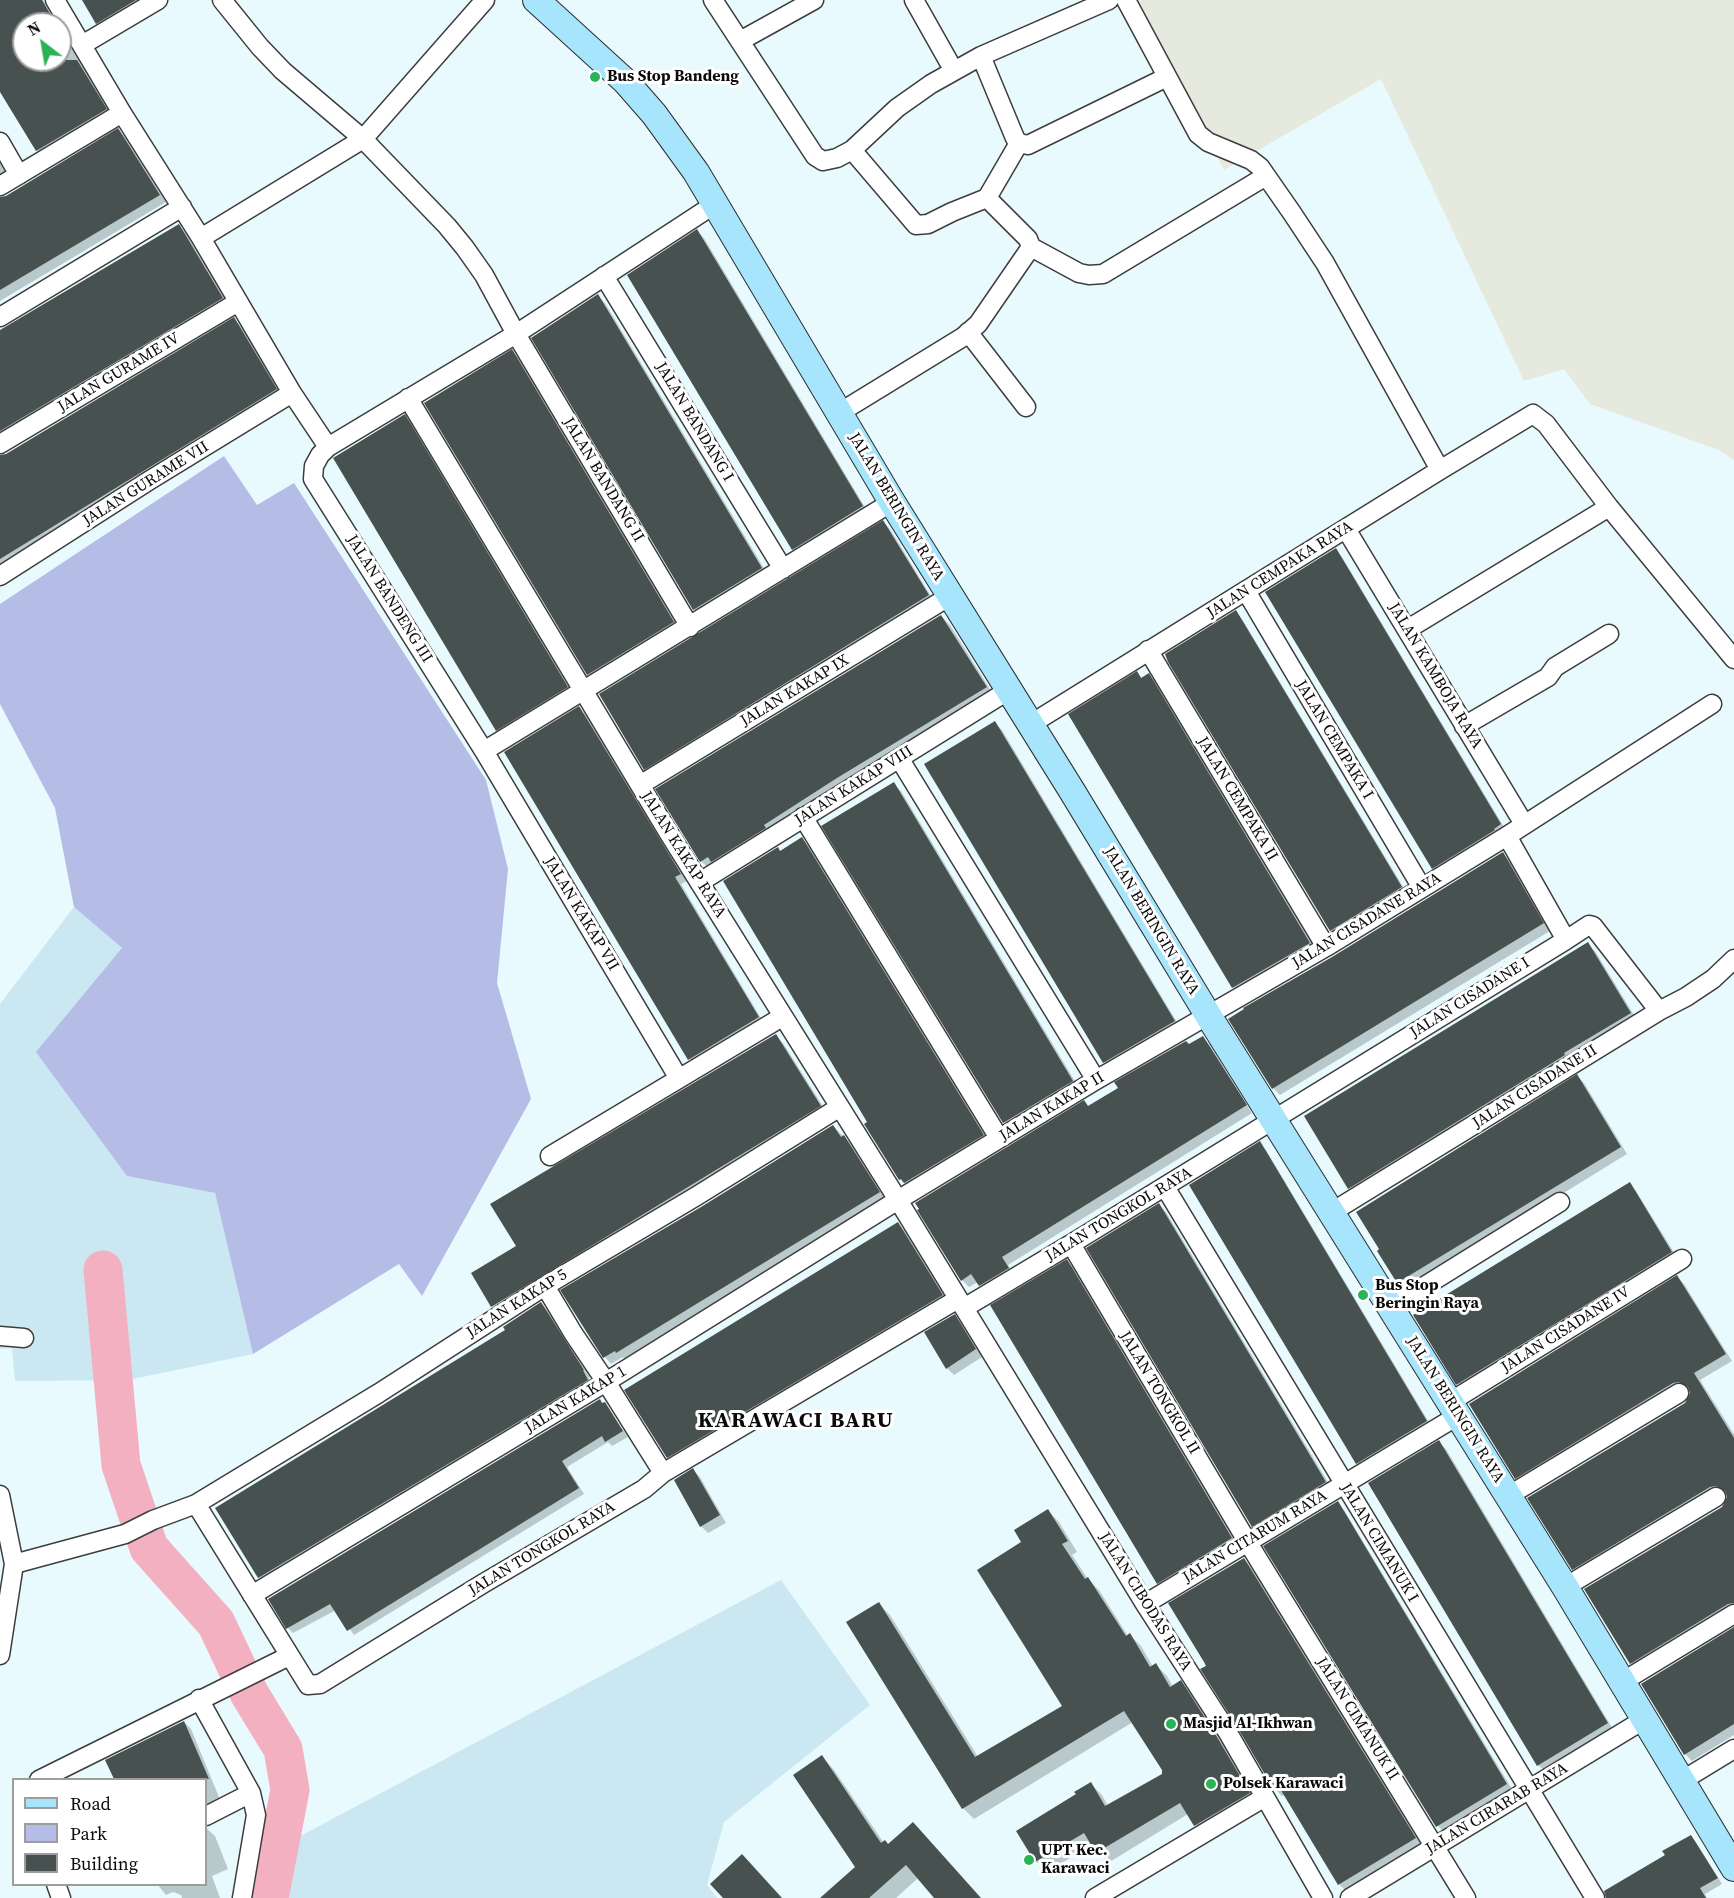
<!DOCTYPE html>
<html>
<head>
<meta charset="utf-8">
<style>
	body { margin:0 }
	#map { position:relative; width:1734px; height:1898px; overflow:hidden; background:#e8fafe; font-family:"Source Serif 4",serif }
	canvas { display:block }
	.legend { position:absolute; left:12px; top:1778px; width:195px; height:108px; box-sizing:border-box; background:#fff; border:2px solid #9d9d9d; margin:0; padding:8px 10px; list-style:none; font-size:18px; color:#0a0a0a }
	.legend li { display:flex; align-items:center; gap:12px; height:30px }
	.legend b { width:30px; border:2px solid #9d9d9d }
	.north { position:absolute; left:12px; top:12px; width:60px; height:60px; box-sizing:border-box; background:#fff; border:2px solid #9d9d9d; border-radius:50%; rotate:329deg; font-size:16px; font-weight:700; line-height:24px; text-align:center; color:#0a0a0a }
	.north::after { content:''; display:block; margin:auto; width:21px; height:27px; background:#29b356; clip-path:polygon(50% 0,100% 100%,50% 72%,0 100%) }
</style>
</head>
<body>
<div id="map">
<canvas width="1734" height="1898"></canvas>
<ul class="legend">
<li><b style="height:8px;background:#a6e5fc"></b>Road</li>
<li><b style="height:16px;background:#b5bce6"></b>Park</li>
<li><b style="height:16px;background:#475250"></b>Building</li>
</ul>
<div class="north">N</div>
</div>
<script>
const ctx = document.querySelector('canvas').getContext('2d');
ctx.lineJoin = 'round';
function fill(path, color) { ctx.fillStyle = color; ctx.fill(path, 'evenodd'); }
const toPath = rows => new Path2D(rows.map(r => 'M' + r).join(''));
function trace(path, color, width, dash) { ctx.strokeStyle = color; ctx.lineWidth = width; ctx.lineCap = dash ? 'butt' : 'round'; ctx.setLineDash(dash || []); ctx.stroke(path); }
function label(font, color, halo, rows, align = 'center') {
  ctx.font = font + ' "Source Serif 4",serif'; ctx.lineWidth = 6; ctx.setLineDash([]); ctx.textBaseline = 'middle'; ctx.strokeStyle = halo; ctx.fillStyle = color; for (const [text, x, y, turn = 0] of rows) {
    ctx.save(); ctx.translate(x, y); ctx.rotate((+turn || 0) * Math.PI / 180); ctx.textAlign = isNaN(turn) ? turn : align; if (halo) ctx.strokeText(text, 0, 0); ctx.fillText(text, 0, 0); ctx.restore();
  }
}
fill(toPath([
	[1133,0,1734,0,1734,460,1719,450,1590,404,1564,369,1524,381,1381,79,1224,170]
]), '#e6e9de');
fill(toPath([
	[74,907,122,948,127,1176,215,1193,253,1354,128,1380,15,1381,12,1348,0,1349,0,1004],
	[781,1580,870,1705,724,1822,707,1885,717,1898,286,1898,291,1841]
]), '#cae7f2');
fill(toPath([
	[224,456,257,505,294,483,486,780,508,869,497,983,531,1099,422,1296,399,1264,253,1354,215,1193,127,1176,36,1052,122,948,74,907,55,808,0,704,0,604]
]), '#b5bce6');
fill(toPath([
	[0,0,43,0,57,24,24,24,24,60,60,60,60,29,113,117,44,158,37,150,0,89],
	[84,0,155,0,104,30,97,23],
	[118,130,125,137,166,202,0,301,0,199,6,197],
	[0,162,10,178,0,186],
	[179,226,186,233,229,305,0,443,0,332],
	[697,231,704,238,869,514,801,556,793,549],
	[598,296,605,303,768,575,701,616,694,609,533,338],
	[234,319,241,326,283,397,0,570,0,455,6,455],
	[512,351,519,358,680,629,595,681,588,674],
	[404,416,411,423,574,694,504,737,497,730],
	[883,522,890,529,935,603,652,776,645,769],
	[1335,550,1342,557,1507,832,1440,875,1433,868],
	[1235,612,1242,619,1408,895,1338,938,1331,931,1170,661],
	[941,616,950,625,993,694,708,868,701,861],
	[1137,673,1143,679,1149,675,1156,682,1316,950,1240,995,1233,987,1070,715],
	[579,708,586,715,687,881,681,884,765,1025,697,1066,690,1059],
	[995,723,1002,730,1181,1029,1111,1069,1104,1062],
	[894,784,901,791,1079,1088,1011,1129,1004,1122],
	[802,839,809,846,990,1142,907,1186,900,1179,781,852],
	[1503,854,1510,861,1550,931,1280,1095,1273,1088,1333,958],
	[1587,944,1595,951,1637,1020,1357,1195,1350,1188],
	[776,1036,783,1043,827,1113,500,1313,493,1306,473,1273,518,1246],
	[1203,1038,1210,1045,1252,1113,1008,1265,1015,1276,987,1292,978,1282,969,1287,962,1280,1084,1102,1089,1107],
	[1577,1076,1584,1083,1627,1154,1406,1290,1399,1282,1379,1251],
	[833,1126,851,1144,886,1199,624,1359,623,1357,611,1364,605,1357,702,1208],
	[1259,1143,1266,1150,1433,1429,1364,1470,1357,1463],
	[1629,1184,1636,1191,1678,1259,1465,1390,1458,1383],
	[1159,1205,1166,1212,1332,1489,1260,1533,1253,1526],
	[898,1224,905,1231,949,1302,675,1464,668,1457],
	[1067,1261,1074,1268,1238,1546,1165,1590,1158,1583],
	[1677,1277,1684,1284,1732,1361,1700,1380,1734,1434,1734,1612,1638,1670,1631,1663,1729,1498,1728,1494,1725,1492,1718,1494,1580,1576,1573,1569,1686,1404,1692,1393,1690,1389,1681,1390,1523,1485,1516,1478],
	[541,1304,548,1311,590,1377,589,1378,594,1387,266,1585,259,1577,217,1508,507,1331],
	[954,1316,961,1323,982,1357,954,1375,947,1368],
	[605,1404,628,1437,612,1446,608,1442,567,1467,584,1494,354,1635,336,1610,293,1633,288,1628],
	[1438,1442,1446,1449,1614,1731,1546,1772,1538,1765],
	[693,1470,700,1477,726,1523,708,1533,701,1526],
	[1337,1503,1344,1510,1513,1791,1444,1832,1437,1825],
	[1048,1511,1059,1522,1077,1552,1072,1555,1088,1579,1099,1590,1128,1636,1130,1635,1141,1646,1153,1667,1156,1665,1167,1676,1173,1687,1181,1682,1192,1693,1228,1749,1259,1804,1206,1836,1195,1825,1188,1814,1108,1863,1093,1844,1047,1872,1036,1861,1018,1831,1078,1795,1091,1784,1102,1795,1108,1806,1164,1775,1163,1769,1133,1722,974,1819,963,1808,848,1622,879,1604,890,1615,978,1757,1064,1706,1024,1542],
	[1244,1559,1251,1567,1422,1845,1346,1891,1339,1884,1285,1795,1282,1796,1275,1789,1208,1666],
	[1734,1629,1734,1735,1692,1761,1685,1754],
	[184,1722,191,1729,221,1802,206,1809,206,1780,115,1780,107,1760],
	[822,1757,834,1770,884,1843,980,1898,936,1898,918,1878,896,1898,822,1898,857,1867],
	[206,1828,215,1836,228,1869,212,1876,220,1898,182,1898,181,1895,173,1892,166,1895,157,1884,206,1884],
	[1691,1836,1696,1842,1722,1884,1705,1894,1707,1898,1608,1898]
]), '#0003');
trace(toPath([
	[103,1270,121,1465,149,1548,216,1623,249,1693,283,1749,290,1790,269,1898]
]), '#f3b0c1', 39);
fill(toPath([
	[0,0,42,0,56,24,24,24,24,60,77,60,107,109,36,151,0,92],
	[82,0,136,0,96,24],
	[118,128,160,195,0,290,0,197,6,196],
	[179,224,223,298,0,431,0,330],
	[697,229,863,506,792,550,627,275],
	[598,294,762,568,693,610,531,338],
	[234,317,277,389,0,559,0,455,6,454],
	[512,349,674,622,587,675,424,403],
	[405,414,568,687,496,731,333,458],
	[883,520,929,595,644,770,599,694],
	[1336,548,1501,824,1494,829,1495,830,1432,869,1265,592],
	[1236,610,1402,887,1330,931,1168,662,1165,654],
	[941,615,987,687,837,778,764,825,766,828,711,862,708,857,700,862,655,789],
	[1137,671,1141,678,1149,673,1310,943,1232,988,1068,714],
	[579,706,681,874,675,877,759,1017,688,1060,504,752],
	[995,721,1175,1021,1103,1063,924,764],
	[894,782,1073,1081,1003,1123,821,826],
	[802,837,984,1135,904,1183,901,1179,899,1180,864,1124,867,1122,723,881,778,847,780,851],
	[1503,852,1544,923,1272,1089,1228,1019,1244,1009,1243,1008,1332,957],
	[1588,942,1631,1013,1564,1053,1565,1055,1348,1189,1304,1116],
	[776,1034,821,1106,491,1307,471,1273,516,1246,490,1204],
	[1203,1036,1247,1105,1002,1257,1009,1268,979,1286,971,1274,961,1281,917,1210,919,1209,915,1203,1084,1100,1088,1106,1118,1088,1114,1082,1186,1041,1189,1044],
	[1577,1074,1621,1147,1397,1283,1377,1251,1379,1249,1356,1212],
	[833,1125,841,1137,844,1135,880,1192,616,1353,615,1351,603,1358,560,1290,701,1207],
	[1260,1141,1427,1421,1356,1464,1189,1185],
	[1630,1182,1672,1252,1456,1385,1413,1315],
	[1159,1203,1326,1482,1252,1527,1086,1248],
	[898,1222,943,1295,667,1458,624,1390],
	[1067,1259,1232,1538,1157,1584,990,1305],
	[1677,1275,1726,1354,1694,1373,1734,1438,1734,1603,1728,1604,1630,1664,1584,1589,1722,1507,1727,1497,1725,1491,1716,1486,1710,1487,1572,1570,1527,1498,1685,1403,1690,1393,1688,1387,1679,1382,1673,1383,1515,1479,1469,1404],
	[541,1302,584,1370,583,1370,588,1380,258,1578,215,1508,505,1330,503,1327],
	[955,1314,976,1349,946,1369,924,1332],
	[600,1399,602,1403,605,1402,623,1431,605,1442,602,1436,562,1461,579,1488,347,1631,330,1604,286,1629,268,1599],
	[1439,1440,1608,1723,1537,1766,1368,1483],
	[693,1468,720,1515,700,1527,674,1480],
	[1338,1501,1507,1784,1436,1827,1263,1546],
	[1048,1509,1068,1541,1062,1544,1085,1579,1088,1577,1126,1636,1130,1633,1150,1667,1156,1663,1170,1687,1181,1680,1217,1737,1250,1793,1194,1826,1180,1803,1096,1853,1084,1833,1035,1862,1016,1831,1076,1794,1074,1792,1091,1782,1105,1806,1162,1774,1162,1770,1124,1711,962,1809,846,1622,879,1602,975,1757,1062,1706,977,1570,1021,1542,1014,1530],
	[1244,1558,1416,1838,1338,1885,1279,1787,1274,1790,1236,1725,1200,1669,1206,1666,1204,1662,1168,1603],
	[1734,1627,1734,1724,1684,1755,1641,1684],
	[184,1721,209,1779,114,1779,105,1760],
	[822,1755,881,1843,885,1840,888,1844,913,1822,981,1898,934,1898,906,1865,869,1898,820,1898,855,1867,793,1775],
	[1691,1835,1718,1878,1700,1888,1706,1898,1606,1898,1604,1891,1665,1855,1662,1851],
	[742,1854,782,1898,723,1898,710,1884]
]), '#475250');
const street = toPath([
	[55,0,122,113,201,238,292,393,328,447],
	[222,0,260,47,283,71,363,139,447,226,465,248,484,275,516,334,690,627],
	[713,0,815,156,823,161,837,158,852,150],
	[914,0,954,71],
	[1126,0,1198,134,1208,142,1251,160,1260,167,1292,213,1325,263,1440,470],
	[740,41,814,0],
	[82,45,158,0],
	[981,56,1015,138,1019,143,1028,145,1167,77],
	[0,142,19,175],
	[1019,143,987,198,952,212,928,224,916,225,852,150,897,108,931,84,981,56,1109,0],
	[0,186,122,113],
	[987,198,1028,239,1031,247,1079,273,1089,275,1103,274,1266,176],
	[201,238,363,139,485,0],
	[604,276,783,569],
	[0,317,182,207],
	[968,332,1026,407],
	[408,398,668,832,898,1200,1145,1604,1227,1731,1323,1898],
	[839,413,963,337,978,324,1031,247],
	[0,444,238,302],
	[1346,529,1524,824],
	[0,576,150,480,292,393],
	[1246,591,1422,888],
	[1408,629,1609,507],
	[1148,650,1326,947],
	[1031,724,1440,470,1533,414,1546,424,1609,507,1734,659],
	[1464,726,1548,677,1555,667,1609,634],
	[484,751,892,502],
	[899,758,1096,1080],
	[640,785,950,596],
	[803,817,999,1138],
	[700,882,1009,690],
	[1566,940,1589,925,1593,926,1659,1011],
	[678,1077,484,751,313,479,314,466,320,455,328,447,516,334,715,204],
	[550,1156,782,1017],
	[1165,1187,1595,1898],
	[1332,1212,1659,1011,1686,997,1713,979,1734,959],
	[1071,1244,1247,1541,1466,1898],
	[545,1286,573,1333,606,1382,663,1473],
	[1391,1307,1560,1202],
	[964,1308,1071,1244,1566,940,1507,836],
	[0,1336,24,1338],
	[1450,1402,1682,1259],
	[0,1495,14,1564,0,1655],
	[1508,1496,1679,1393],
	[196,1504,308,1685,320,1684,484,1583,644,1489,663,1473,958,1299],
	[14,1564,125,1534,153,1520,196,1504,379,1393,545,1286,695,1197,840,1107],
	[1565,1587,1716,1497],
	[252,1595,606,1382,898,1200,1096,1080,1326,947,1507,836,1712,704],
	[1145,1604,1459,1415],
	[1622,1682,1734,1614],
	[199,1699,251,1793,256,1815,242,1898],
	[39,1780,289,1656],
	[1683,1780,1734,1749],
	[206,1816,251,1793],
	[56,1884,61,1898],
	[1095,1898,1265,1797],
	[1350,1898,1645,1719]
]);
const secondary = toPath([
	[536,0,626,82,654,114,696,172,892,502,1072,791,1208,1015,1565,1587,1734,1868]
]);
trace(street, '#3d3d3d', 21);
trace(secondary, '#2c2c2c', 28);
trace(street, '#fff', 18);
trace(secondary, '#a6e5fc', 26);
for (const [x, y, r, color] of [
	[595,77,6,"#29b356"],
	[1363,1295,6,"#29b356"],
	[1171,1724,6,"#29b356"],
	[1211,1784,6,"#29b356"],
	[1029,1860,6,"#29b356"]
]) { const dot = new Path2D(); dot.arc(x, y, r, 0, 2 * Math.PI); ctx.fillStyle = color; ctx.fill(dot); trace(dot, '#fff', 2); }
label('bold 16px', '#0a0a0a', '#fff', [
	["Bus Stop Bandeng",607,77],
	["Bus Stop",1375,1286],
	["Beringin Raya",1375,1304],
	["Masjid Al-Ikhwan",1183,1724],
	["Polsek Karawaci",1223,1784],
	["UPT Kec.",1041,1851],
	["Karawaci",1041,1869]
], 'left');
label('16px', '#0a0a0a', '#fff', [
	["JALAN GURAME IV",119,373,-31],
	["JALAN BANDANG I",694,422,59],
	["JALAN BANDANG II",603,480,59],
	["JALAN GURAME VII",146,484,-32],
	["JALAN BERINGIN RAYA",896,507,59],
	["JALAN CEMPAKA RAYA",1280,570,-32],
	["JALAN BANDENG III",389,599,58],
	["JALAN KAMBOJA RAYA",1435,676,59],
	["JALAN KAKAP IX",795,691,-31],
	["JALAN CEMPAKA I",1334,740,59],
	["JALAN KAKAP VIII",854,786,-32],
	["JALAN CEMPAKA II",1237,799,59],
	["JALAN KAKAP RAYA",683,855,58],
	["JALAN KAKAP VII",581,914,59],
	["JALAN BERINGIN RAYA",1151,921,59],
	["JALAN CISADANE RAYA",1367,921,-31],
	["JALAN CISADANE I",1470,998,-32],
	["JALAN CISADANE II",1535,1087,-32],
	["JALAN KAKAP II",1052,1107,-31],
	["JALAN TONGKOL RAYA",1119,1215,-31],
	["JALAN KAKAP 5",517,1304,-32],
	["JALAN CISADANE IV",1566,1330,-32],
	["JALAN TONGKOL II",1159,1393,59],
	["JALAN KAKAP 1",576,1400,-31],
	["JALAN BERINGIN RAYA",1455,1410,58],
	["JALAN CITARUM RAYA",1255,1537,-31],
	["JALAN CIMANUK I",1379,1543,59],
	["JALAN TONGKOL RAYA",542,1549,-31],
	["JALAN CIBODAS RAYA",1145,1602,58],
	["JALAN CIMANUK II",1357,1719,58],
	["JALAN CIRARAB RAYA",1497,1809,-31]
]);
ctx.letterSpacing = '1.5px';
label('bold 22px', '#0a0a0a', '#fff', [
	["KARAWACI BARU",796,1421]
]);
ctx.letterSpacing = '0px';
</script>
</body>
</html>
